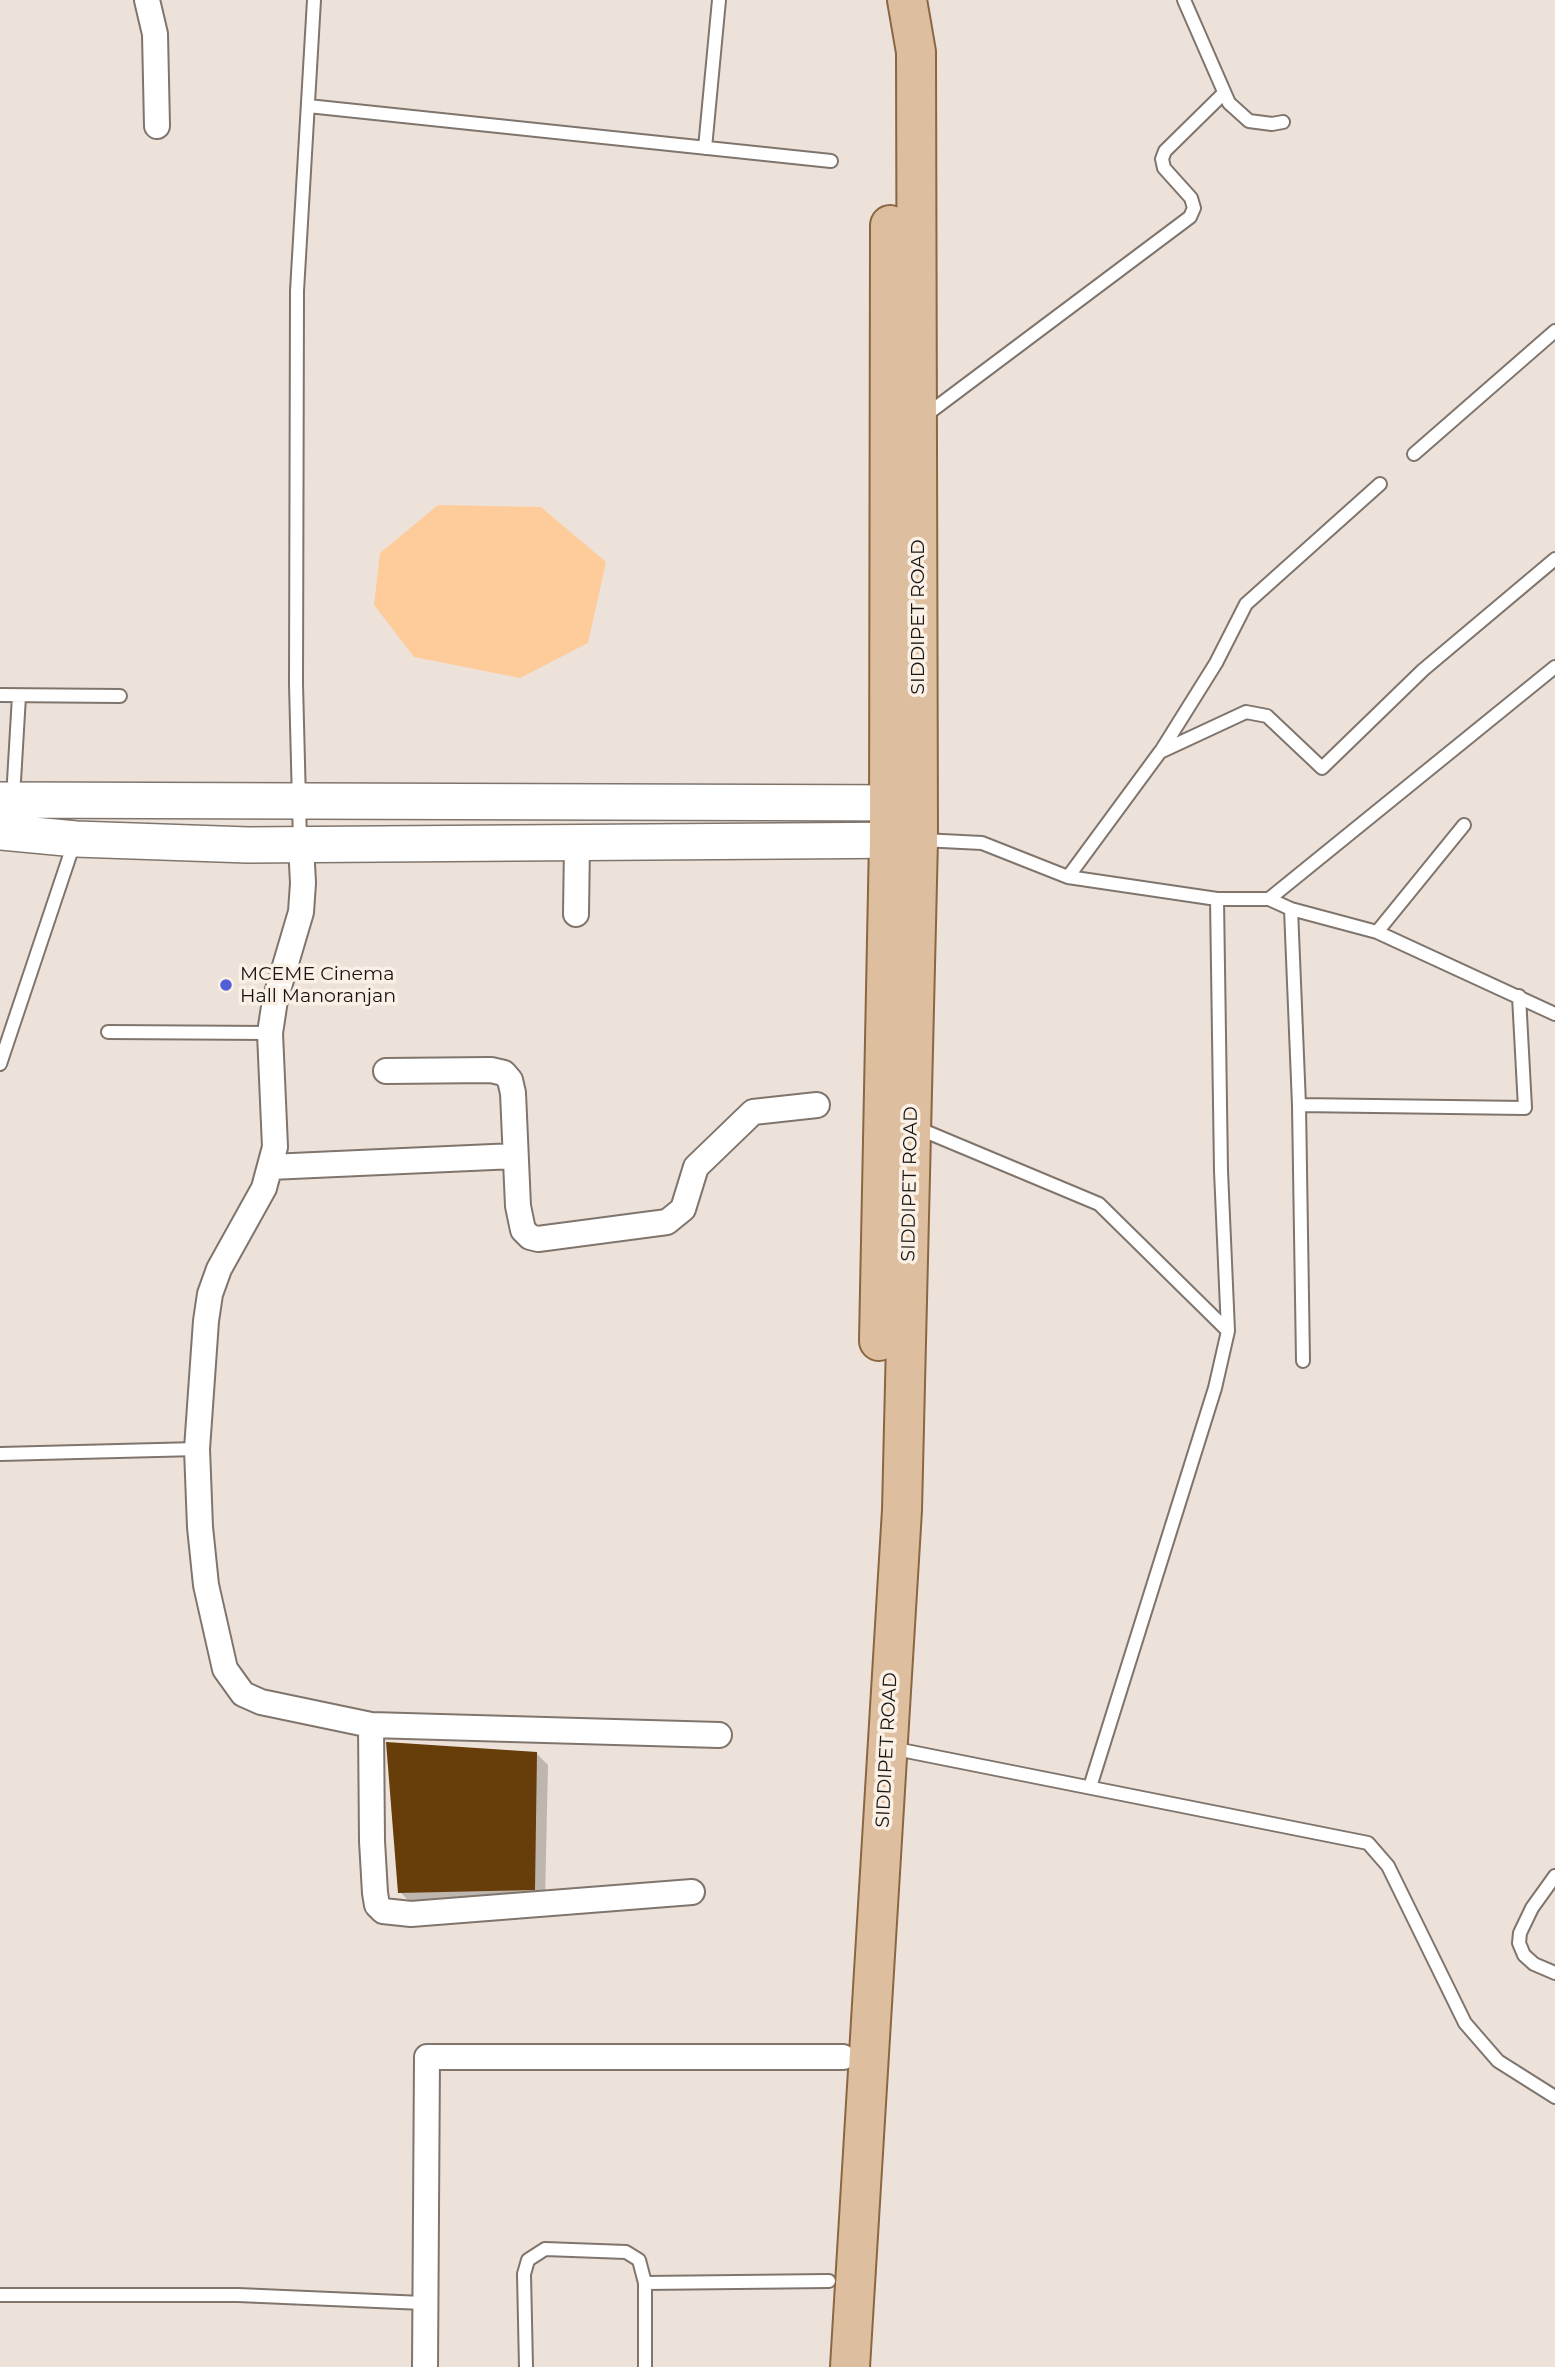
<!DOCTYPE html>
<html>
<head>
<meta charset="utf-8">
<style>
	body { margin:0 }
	canvas { display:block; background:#ede2d9 }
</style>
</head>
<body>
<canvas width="1555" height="2367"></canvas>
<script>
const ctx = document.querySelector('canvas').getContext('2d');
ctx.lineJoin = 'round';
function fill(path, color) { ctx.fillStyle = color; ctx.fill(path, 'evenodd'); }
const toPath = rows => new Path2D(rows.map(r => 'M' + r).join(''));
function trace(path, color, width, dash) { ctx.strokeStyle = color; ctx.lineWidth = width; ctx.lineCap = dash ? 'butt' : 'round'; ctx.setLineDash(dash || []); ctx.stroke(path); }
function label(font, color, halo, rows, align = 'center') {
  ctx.font = font + ' Montserrat,sans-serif'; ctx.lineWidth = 7; ctx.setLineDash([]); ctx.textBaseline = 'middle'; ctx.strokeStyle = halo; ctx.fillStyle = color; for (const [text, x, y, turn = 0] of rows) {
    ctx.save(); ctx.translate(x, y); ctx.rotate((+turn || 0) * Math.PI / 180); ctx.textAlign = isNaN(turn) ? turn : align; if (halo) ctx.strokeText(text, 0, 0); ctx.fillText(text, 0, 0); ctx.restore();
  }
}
fill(toPath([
	[438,505,541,507,606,562,588,643,520,678,414,657,374,605,380,553]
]), '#fecb9b');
fill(toPath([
	[536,1753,548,1765,545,1901,412,1904,400,1892]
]), '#0003');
fill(toPath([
	[386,1742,537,1752,535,1890,398,1893]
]), '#673d09');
const lane = toPath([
	[1184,0,1229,103,1249,121,1272,124,1283,122],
	[308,106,831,161],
	[705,148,719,0],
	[922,418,1190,217,1194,208,1191,198,1164,168,1162,159,1165,151,1224,93],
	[1414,454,1555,331],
	[0,695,120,696],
	[1161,751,1216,663,1246,604,1380,484],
	[14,781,19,696],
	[922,840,982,843,1068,877,1217,899,1269,899,1291,909,1377,932,1555,1014],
	[300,842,296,684,297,291,314,0],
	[1068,877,1160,752,1246,712,1267,716,1322,768,1423,670,1555,559],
	[1217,899,1221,1171,1228,1331],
	[1269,899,1555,667],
	[1291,909,1299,1105,1303,1361],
	[1377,932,1464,825],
	[108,1032,270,1033],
	[0,1064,74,843],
	[1299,1105,1525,1108,1519,996],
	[915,1127,1099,1204,1228,1331,1215,1388,1090,1787],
	[0,1454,197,1449],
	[891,1748,1368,1843,1388,1866,1465,2023,1498,2061,1555,2097],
	[1555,1876,1532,1908,1520,1933,1519,1943,1524,1955,1534,1964,1555,1973],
	[0,2295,238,2295,423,2303],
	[526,2367,524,2274,528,2260,545,2249,626,2252,639,2260,645,2283,829,2281],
	[645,2367,645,2283]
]);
const street = toPath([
	[147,0,155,34,157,126],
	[301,845,303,883,301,912,275,1000,270,1033,275,1147,264,1188,219,1269,210,1294,206,1321,197,1449,200,1527,206,1585,225,1669,243,1694,261,1702,371,1725,719,1735],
	[576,914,577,843],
	[386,1071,491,1070,504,1073,510,1080,513,1093,518,1206,523,1230,530,1237,538,1239,667,1222,683,1209,696,1167,753,1112,817,1105],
	[270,1167,515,1156],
	[371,1725,372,1841,375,1893,377,1905,383,1911,411,1914,692,1892],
	[425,2367,427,2057,843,2057]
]);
const secondary = toPath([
	[0,800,917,803],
	[0,832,76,839,248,845,917,840]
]);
const primary = toPath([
	[879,1341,889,840,890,225],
	[850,2367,902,1510,918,840,916,52,907,0]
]);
trace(lane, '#7f756d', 16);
trace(street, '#7f756d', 28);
trace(secondary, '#7f756d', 38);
trace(primary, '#8a6643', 42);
trace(lane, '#fff', 12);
trace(street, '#fff', 24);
trace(secondary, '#fff', 35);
trace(primary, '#ddbe9e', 38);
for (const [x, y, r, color] of [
	[226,985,7,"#525ed5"]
]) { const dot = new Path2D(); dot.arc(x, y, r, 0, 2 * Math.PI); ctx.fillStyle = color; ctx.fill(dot); trace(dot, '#fbf0e6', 2.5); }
label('19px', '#181511', '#fbf0e6', [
	["SIDDIPET ROAD",918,617,-90],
	["SIDDIPET ROAD",910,1184,-89],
	["SIDDIPET ROAD",887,1750,-87]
]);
label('19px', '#181511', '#fbf0e6', [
	["MCEME Cinema",240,974],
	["Hall Manoranjan",240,996]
], 'left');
</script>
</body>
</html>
